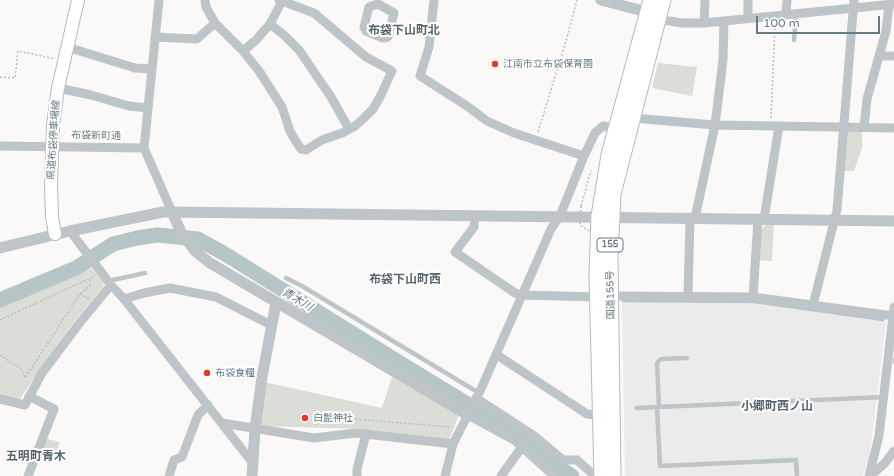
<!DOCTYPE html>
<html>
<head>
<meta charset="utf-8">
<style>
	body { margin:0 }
	#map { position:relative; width:894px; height:476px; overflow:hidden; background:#faf9f7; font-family:"Varela Round",sans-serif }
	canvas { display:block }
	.scale { position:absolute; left:756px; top:16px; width:124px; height:18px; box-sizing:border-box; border:2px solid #657a82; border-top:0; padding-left:5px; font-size:12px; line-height:14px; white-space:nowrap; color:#657a82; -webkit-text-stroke:3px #fff; paint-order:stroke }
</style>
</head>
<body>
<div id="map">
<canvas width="894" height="476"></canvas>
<div class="scale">100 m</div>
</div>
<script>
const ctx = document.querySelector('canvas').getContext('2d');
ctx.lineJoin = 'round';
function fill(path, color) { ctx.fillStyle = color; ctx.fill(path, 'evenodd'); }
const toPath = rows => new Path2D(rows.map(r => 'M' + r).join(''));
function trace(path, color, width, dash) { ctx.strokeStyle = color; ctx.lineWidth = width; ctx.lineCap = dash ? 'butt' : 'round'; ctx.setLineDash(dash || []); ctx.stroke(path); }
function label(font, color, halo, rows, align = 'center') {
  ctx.font = font + ' "Varela Round","Noto Sans JP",sans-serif'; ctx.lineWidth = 4; ctx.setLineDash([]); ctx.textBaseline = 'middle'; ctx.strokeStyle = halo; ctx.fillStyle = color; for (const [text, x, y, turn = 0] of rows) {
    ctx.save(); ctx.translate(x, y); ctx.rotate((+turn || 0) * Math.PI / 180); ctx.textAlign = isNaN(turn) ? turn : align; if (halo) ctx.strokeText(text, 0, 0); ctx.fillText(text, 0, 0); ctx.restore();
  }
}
fill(toPath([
	[622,302,754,303,883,321,886,323,869,460,862,476,625,476]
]), '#ebebeb');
fill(toPath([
	[658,63,697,67,692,96,652,88],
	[862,130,862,148,854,171,842,171,845,131],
	[765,225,774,225,772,261,758,260,761,231],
	[89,265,104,283,103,287,69,328,20,399,0,396,0,303],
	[392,377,459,415,449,440,360,429,258,426,264,382,382,408],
	[44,438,60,442,54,460,39,456]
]), '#dbded7');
trace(toPath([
	[623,301,754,302,883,320],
	[894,359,894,363]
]), '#b6c6c7', 2.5);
trace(toPath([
	[0,300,76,268,113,244,137,238,157,235,198,239,225,254,397,361,528,441,558,467,572,476]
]), '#b6c6c7', 15);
const secondary = toPath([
	[55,234,52,217,51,184,53,125,58,88,78,0]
]);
const trunk = toPath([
	[602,476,597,276,599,216,609,155,651,0],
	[613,476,610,258,613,194,663,0]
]);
trace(secondary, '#b1babd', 14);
trace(trunk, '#b4babd', 17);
trace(toPath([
	[0,77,15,78,18,51,55,59],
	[771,118,775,24],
	[538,132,566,41,577,0],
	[581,206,591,170],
	[94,250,112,240,127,235,147,230,170,229],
	[80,294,90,299],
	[0,320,95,276],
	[0,355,21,369,25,378,80,294,90,286,90,279],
	[316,425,317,416,451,427]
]), '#b9bec0', 1.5, [2, 2]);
trace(toPath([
	[794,40,796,14],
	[286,278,302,286,479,393],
	[108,281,145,273],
	[657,407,660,466,796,460,797,476],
	[659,407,657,363,661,359,687,358],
	[637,408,884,397]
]), '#bec5c8', 4.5);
trace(toPath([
	[159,0,144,148,172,212],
	[205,0,206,7,215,23,243,51,259,71,282,107,290,131,295,140,301,149,306,150,322,140,342,133,355,126,364,118,373,109,381,95,392,71,366,57,314,13,279,0],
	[434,0,429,47,420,76,467,106,487,121,514,133,584,156],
	[378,4,394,13,388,37,383,38,366,31,364,27,369,7,378,4],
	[786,14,787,0],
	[748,18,748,0],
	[657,19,682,23,704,23,894,4],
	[704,23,705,0],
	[270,24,284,35,299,50,331,97,349,129],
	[155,37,197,39,215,23],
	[67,47,135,68,152,69],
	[243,51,256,40,270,24,282,1],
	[879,56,894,56],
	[58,88,91,95,129,106,148,108],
	[633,118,715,125,894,128],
	[864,127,867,99,886,31,889,5],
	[0,146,144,148],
	[475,215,474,227,455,252,515,293,522,295,598,297],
	[695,218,715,125,723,60,724,21],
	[764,219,779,126],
	[70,231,111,285,124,299,252,462],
	[611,296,753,297,894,316],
	[688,296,690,218],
	[753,297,758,219],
	[124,299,144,293,170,288,216,297,271,325],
	[813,305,837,210,854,0],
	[497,355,587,414,601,416],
	[476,398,533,435,563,460,577,460,595,476],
	[0,399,25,405,42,373,78,325,111,285],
	[468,415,514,440,554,476],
	[222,423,314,438,356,433,453,444],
	[28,476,54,409,29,396],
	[169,476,174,460,182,457,198,415,208,405],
	[357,476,357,469,366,434],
	[445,476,453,444,481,389,551,229,560,216,584,156,595,133,603,126,616,129],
	[501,476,522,447],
	[869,476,879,436,894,307],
	[870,476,885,463,894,451]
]), '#bec5c8', 9);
trace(toPath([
	[601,0,647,12,654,16],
	[172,212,181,232,195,251,210,263,468,415],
	[0,248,70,231,163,212,172,212,894,221],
	[252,476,255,429,262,377,276,303]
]), '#bec5c8', 11);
trace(secondary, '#fff', 12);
trace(trunk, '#fff', 15);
trace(toPath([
	[581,206,580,225,589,231]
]), '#b9bec0', 1.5, [2, 2]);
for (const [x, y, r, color] of [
	[495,64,4,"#e2392f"],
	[207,373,4,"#e2392f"],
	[305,418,4,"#e2392f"]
]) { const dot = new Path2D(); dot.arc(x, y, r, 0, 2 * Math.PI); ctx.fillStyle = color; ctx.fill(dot); trace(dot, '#fff', 1.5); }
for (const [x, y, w] of [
	[610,245,26]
]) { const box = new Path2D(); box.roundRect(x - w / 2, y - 7, w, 14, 3); ctx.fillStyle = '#fff'; ctx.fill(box); trace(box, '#657a82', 1); }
label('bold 9px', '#657a82', null, [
	["155",610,245]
]);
label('10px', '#657a82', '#fff', [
	["江南市立布袋保育園",503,64],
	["布袋食糧",215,373],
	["白髭神社",313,418]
], 'left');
label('10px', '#657a82', '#fff', [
	["布袋新町通",96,136,1],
	["県道布袋停車場線",54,140,-86],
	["国道155号",611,295,-91]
]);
label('italic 11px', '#60797c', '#fff', [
	["青木川",297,300,31]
]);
label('bold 12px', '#57676d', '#fff', [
	["布袋下山町北",404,31],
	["布袋下山町西",405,280],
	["小郷町西ノ山",777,407],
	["五明町青木",36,457]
]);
</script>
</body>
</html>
